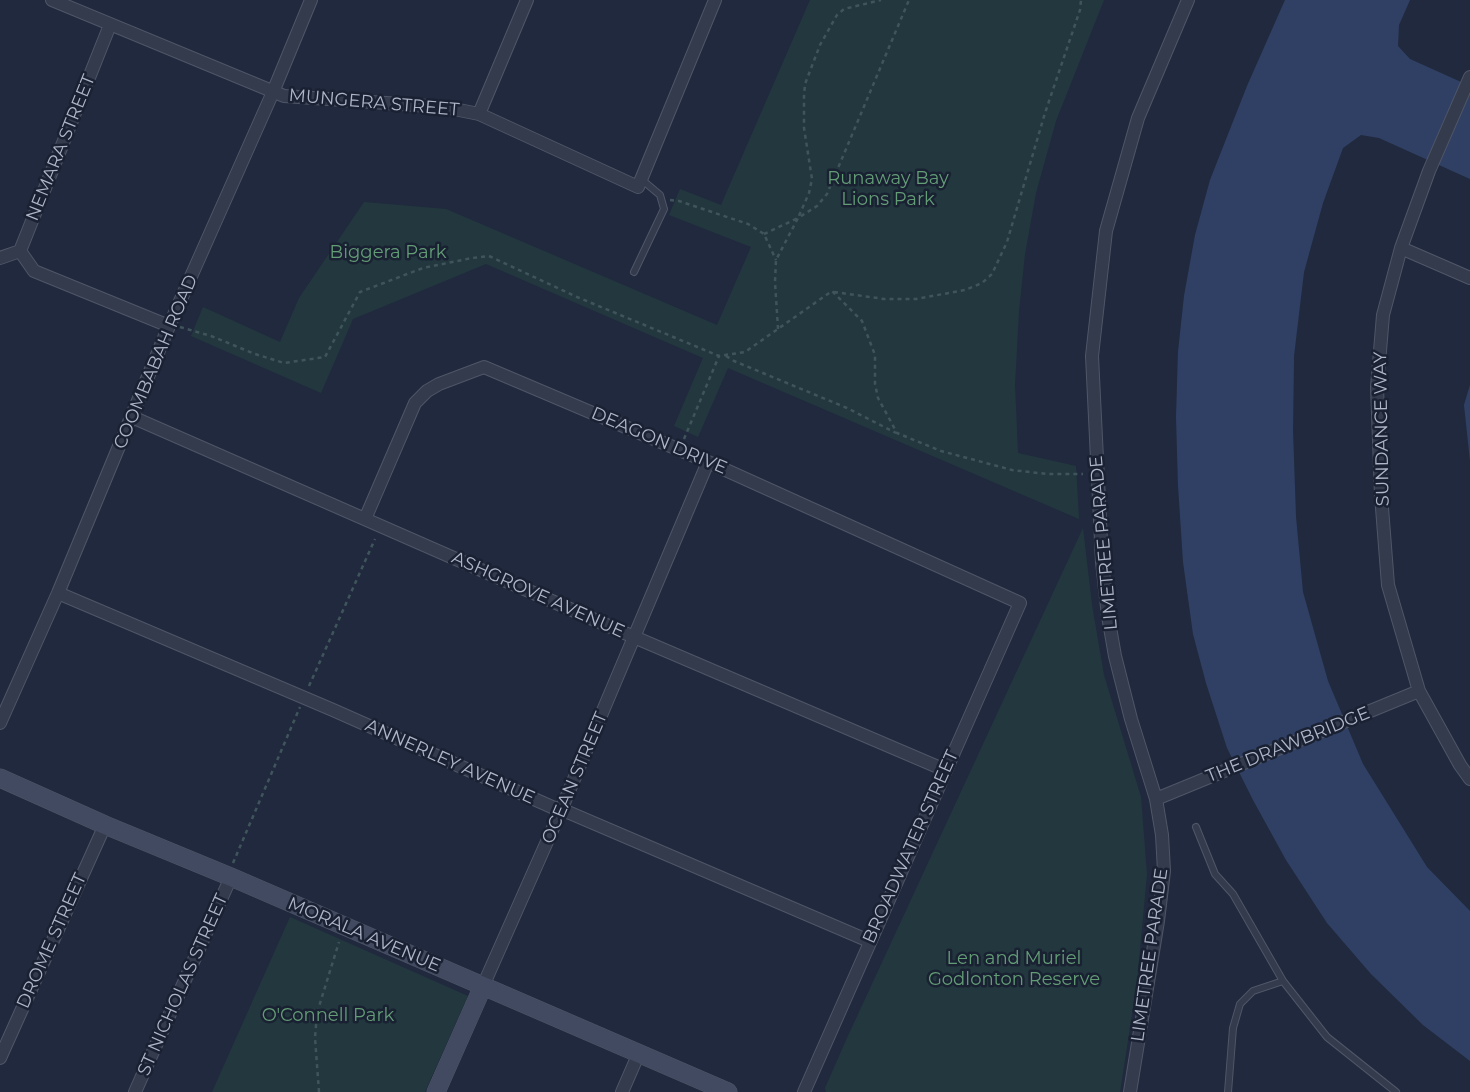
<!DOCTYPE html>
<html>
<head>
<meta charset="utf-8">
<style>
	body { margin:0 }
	canvas { display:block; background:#20293d }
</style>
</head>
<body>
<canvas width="1470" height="1092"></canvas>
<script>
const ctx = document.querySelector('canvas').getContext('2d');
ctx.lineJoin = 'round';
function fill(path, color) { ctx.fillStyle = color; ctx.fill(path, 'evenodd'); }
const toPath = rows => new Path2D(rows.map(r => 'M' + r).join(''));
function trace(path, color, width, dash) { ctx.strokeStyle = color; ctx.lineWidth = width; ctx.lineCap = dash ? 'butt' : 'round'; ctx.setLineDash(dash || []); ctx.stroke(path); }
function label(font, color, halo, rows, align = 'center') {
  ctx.font = font + ' Montserrat,sans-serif'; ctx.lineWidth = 5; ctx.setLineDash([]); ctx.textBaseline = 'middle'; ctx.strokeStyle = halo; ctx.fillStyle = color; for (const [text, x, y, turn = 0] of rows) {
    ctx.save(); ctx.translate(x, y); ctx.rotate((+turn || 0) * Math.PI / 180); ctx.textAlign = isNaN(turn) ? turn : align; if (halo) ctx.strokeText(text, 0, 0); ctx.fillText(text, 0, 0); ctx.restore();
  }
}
fill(toPath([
	[810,0,1104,0,1056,121,1036,193,1025,254,1019,311,1015,385,1018,453,1076,466,1079,519,728,368,698,437,674,426,703,358,486,264,353,319,321,393,191,336,203,307,280,342,299,298,364,202,446,209,717,325,751,247,669,215,680,189,721,205],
	[1083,528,1092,605,1104,675,1141,797,1147,874,1137,982,1120,1092,826,1092,825,1088,847,1038],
	[290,917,468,996,425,1092,212,1092]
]), '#22383e');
fill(toPath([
	[1285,0,1410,0,1399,25,1398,46,1410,59,1470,86,1470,179,1379,138,1361,135,1343,148,1323,203,1304,272,1294,356,1293,431,1296,517,1303,592,1328,681,1363,764,1427,867,1470,911,1470,1061,1423,1025,1371,974,1327,923,1286,860,1253,800,1227,748,1206,683,1193,634,1183,562,1178,485,1176,417,1178,352,1184,296,1195,235,1210,180,1247,86],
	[1470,385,1470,461,1464,405]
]), '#304064');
const lane = toPath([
	[634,272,664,209,660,195,641,179],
	[1196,827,1215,874,1233,894,1283,981,1253,991,1240,1004,1233,1028,1228,1092],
	[1283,981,1327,1037,1396,1092]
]);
const street = toPath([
	[52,0,284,96,444,107,479,114,638,187,715,0],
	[1470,77,1429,171,1401,248,1383,315,1377,387,1381,495,1388,585,1419,691,1460,765,1470,779],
	[479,114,527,0],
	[1401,248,1470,278],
	[20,251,34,271,169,326],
	[0,258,20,251,110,25],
	[132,417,627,634,945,770],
	[365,519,415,403,427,391,439,384,484,367,708,462,1020,603,804,1092],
	[58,593,333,710,552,807,570,813,869,941],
	[0,723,58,593,169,326,273,92,311,0],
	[1156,799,1419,691],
	[483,986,561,810,708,462],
	[0,1058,105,825],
	[135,1092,231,877],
	[622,1092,639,1053],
	[1130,1092,1158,921,1164,871,1162,835,1156,799,1131,719,1115,656,1108,616,1102,562,1092,356,1106,231,1138,118,1188,0]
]);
const secondary = toPath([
	[0,778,105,825,231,877,728,1092],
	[436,1092,483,986]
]);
trace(lane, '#4f5668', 8);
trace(street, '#4f5668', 14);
trace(secondary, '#4f5668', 19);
trace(toPath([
	[670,200,679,201,748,224,764,234,776,260],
	[764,234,798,218,809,193,812,179,804,128,804,96,805,84,820,45,837,15,844,9,881,0],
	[834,292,884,299,916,299,965,290,982,283,992,274,1007,242,1045,113,1080,10,1081,0],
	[180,327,211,336,255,354,284,363,325,357,360,292,423,268,472,258,489,256,577,297,719,356,745,352,832,291,862,321,875,355,875,384,878,398,897,433,941,451,1012,470,1047,474,1083,474],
	[778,329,775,282,776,260,798,218,817,206,827,194,909,0],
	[726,356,734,361,847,408,896,433],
	[684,439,719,356],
	[309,686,375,539],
	[233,863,300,707],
	[319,1092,315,1038,317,1013,339,942]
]), '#3f555b', 2.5, [4, 4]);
trace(lane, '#343b4d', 6);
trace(street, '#343b4d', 12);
trace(secondary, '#414a60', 18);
label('18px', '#afb6c9', '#192132', [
	["MUNGERA STREET",374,103,5],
	["NEMARA STREET",61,148,-68],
	["COOMBABAH ROAD",156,362,-67],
	["SUNDANCE WAY",1382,429,-91],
	["DEAGON DRIVE",659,441,23],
	["LIMETREE PARADE",1104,543,-95],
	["ASHGROVE AVENUE",538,595,24],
	["THE DRAWBRIDGE",1288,745,-22],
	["ANNERLEY AVENUE",450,762,24],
	["OCEAN STREET",575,778,-67],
	["BROADWATER STREET",911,847,-66],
	["MORALA AVENUE",364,935,23],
	["DROME STREET",52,941,-66],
	["LIMETREE PARADE",1150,955,-82],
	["ST NICHOLAS STREET",183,985,-66]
]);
label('18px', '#639d76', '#192132', [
	["Runaway Bay",888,179],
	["Lions Park",888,200],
	["Biggera Park",388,253],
	["Len and Muriel",1014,959],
	["Godlonton Reserve",1014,980],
	["O'Connell Park",328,1016]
]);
</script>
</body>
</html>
